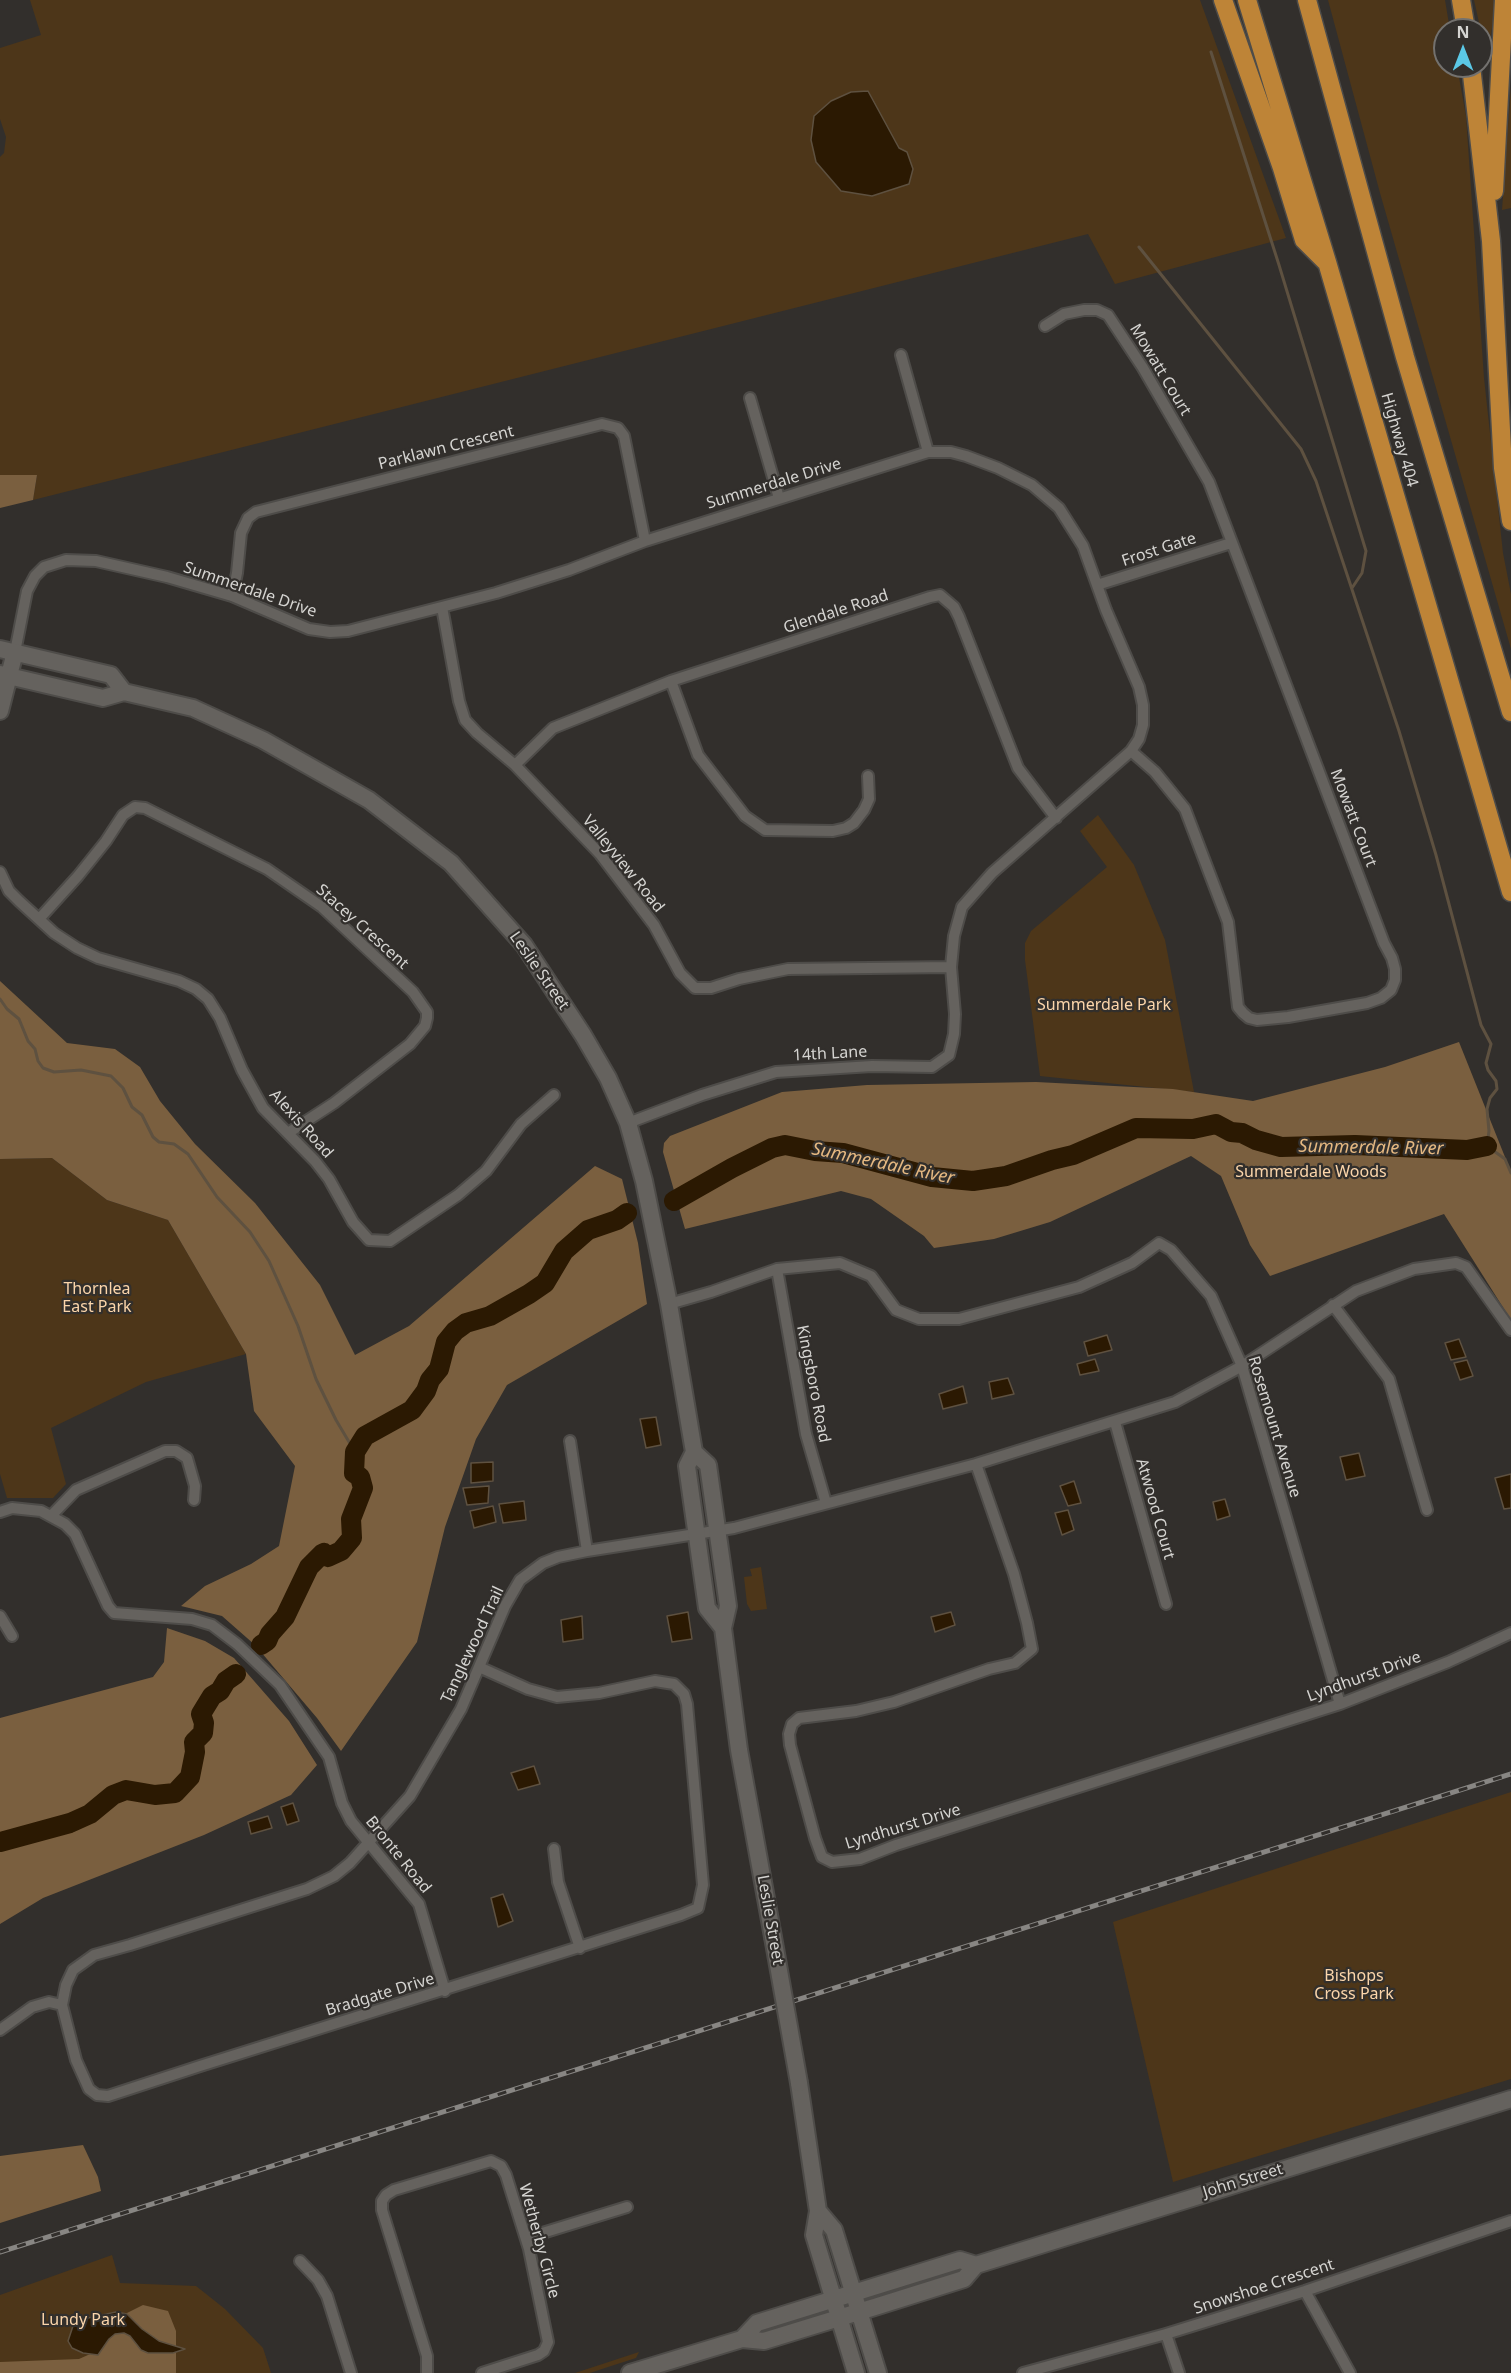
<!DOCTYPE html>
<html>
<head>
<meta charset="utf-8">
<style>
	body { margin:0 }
	#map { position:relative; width:1511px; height:2373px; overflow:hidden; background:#322f2c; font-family:"Noto Sans",sans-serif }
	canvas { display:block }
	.north { position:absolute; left:1433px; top:18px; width:60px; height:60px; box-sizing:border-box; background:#322f2c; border:2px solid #73716e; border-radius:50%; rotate:0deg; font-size:16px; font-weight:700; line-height:24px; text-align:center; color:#d5d4d1 }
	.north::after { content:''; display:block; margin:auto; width:21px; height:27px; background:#5bc8e6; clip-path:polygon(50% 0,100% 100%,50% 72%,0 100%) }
</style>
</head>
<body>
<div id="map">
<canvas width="1511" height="2373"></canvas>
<div class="north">N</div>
</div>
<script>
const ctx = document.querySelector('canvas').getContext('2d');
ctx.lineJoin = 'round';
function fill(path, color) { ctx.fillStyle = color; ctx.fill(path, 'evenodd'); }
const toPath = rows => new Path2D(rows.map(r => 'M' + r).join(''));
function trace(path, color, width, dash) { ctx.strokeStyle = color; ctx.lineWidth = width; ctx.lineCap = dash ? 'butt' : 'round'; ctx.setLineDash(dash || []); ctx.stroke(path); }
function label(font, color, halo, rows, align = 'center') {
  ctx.font = font + ' "Noto Sans",sans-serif'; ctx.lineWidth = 4.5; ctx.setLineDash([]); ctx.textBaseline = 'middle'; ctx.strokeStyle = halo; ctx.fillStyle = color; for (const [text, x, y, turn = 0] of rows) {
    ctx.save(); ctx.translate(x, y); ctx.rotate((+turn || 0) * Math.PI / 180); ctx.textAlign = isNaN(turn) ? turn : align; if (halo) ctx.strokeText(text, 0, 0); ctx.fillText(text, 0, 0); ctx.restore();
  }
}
fill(toPath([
	[30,0,1200,0,1286,238,1115,284,1088,234,33,500,37,475,0,475,0,157,4,153,6,137,0,119,0,48,41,35],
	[868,91,899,148,909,184],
	[1328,0,1445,0,1450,30,1445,30,1445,66,1457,66,1466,116,1484,378,1503,553,1511,594,1511,649,1380,193],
	[1474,0,1497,0,1489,45,1484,45],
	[1511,87,1511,208,1502,210,1505,168],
	[1098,815,1134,865,1165,940,1194,1092,1040,1076,1025,960,1025,943,1031,931,1107,867,1080,831],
	[52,1158,107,1200,168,1220,246,1354,146,1382,51,1428,66,1484,53,1498,7,1498,0,1474,0,1159],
	[761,1567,767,1609,751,1611,747,1604,744,1577,752,1576,750,1569],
	[1511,1792,1511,2079,1173,2182,1113,1922],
	[112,2255,120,2283,196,2286,225,2309,263,2348,271,2373,0,2373,0,2295],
	[639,2352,636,2358,611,2366,590,2373,575,2373]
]), '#4d3619');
fill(toPath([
	[0,475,37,475,33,500,0,508],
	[0,981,67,1043,115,1049,140,1067,160,1101,195,1144,255,1203,320,1285,355,1355,409,1326,595,1166,622,1179,638,1243,647,1304,507,1385,476,1439,445,1527,417,1642,341,1751,317,1718,255,1645,222,1616,181,1606,205,1586,251,1564,279,1546,295,1466,254,1411,246,1354,168,1220,107,1200,52,1158,0,1159],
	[1459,1042,1511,1172,1511,1320,1444,1214,1270,1276,1250,1245,1221,1176,1191,1156,1050,1222,994,1239,934,1248,924,1236,871,1199,841,1191,685,1229,663,1152,664,1143,670,1136,782,1092,867,1085,1036,1082,1173,1089,1253,1101,1385,1067],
	[167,1628,205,1641,234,1658,289,1721,317,1765,291,1795,204,1835,43,1898,0,1924,0,1718,153,1677,164,1662],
	[83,2145,98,2177,101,2191,0,2223,0,2156],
	[143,2305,168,2311,176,2331,176,2373,0,2373,0,2362,79,2359,97,2351,111,2321]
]), '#7a5f3f');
const water = toPath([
	[868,91,899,148,907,152,913,169,909,184,872,196,841,191,816,162,811,140,814,116,831,101,851,92,868,91],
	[1107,1335,1112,1350,1088,1356,1084,1342,1107,1335],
	[1459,1339,1466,1357,1451,1360,1445,1343,1459,1339],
	[1095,1359,1099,1371,1080,1375,1077,1364,1095,1359],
	[1467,1360,1473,1376,1460,1380,1454,1363,1467,1360],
	[1008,1378,1014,1394,992,1399,989,1382,1008,1378],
	[963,1386,967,1403,943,1409,939,1394,963,1386],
	[656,1417,661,1445,646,1448,640,1419,656,1417],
	[1359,1453,1365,1476,1346,1480,1340,1457,1359,1453],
	[493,1462,493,1481,471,1483,471,1463,493,1462],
	[1511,1474,1511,1508,1504,1509,1495,1478,1511,1474],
	[1074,1481,1081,1503,1068,1506,1060,1486,1074,1481],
	[489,1486,488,1503,467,1505,463,1488,489,1486],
	[1225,1499,1230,1516,1217,1520,1213,1502,1225,1499],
	[524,1501,526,1520,503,1523,499,1504,524,1501],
	[493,1506,496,1522,474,1528,470,1511,493,1506],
	[1068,1510,1074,1530,1062,1535,1055,1513,1068,1510],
	[688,1612,692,1639,672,1642,667,1616,688,1612],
	[951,1612,955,1625,935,1632,931,1617,951,1612],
	[582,1616,583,1639,563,1642,561,1620,582,1616],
	[534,1766,540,1784,518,1790,511,1773,534,1766],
	[293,1803,299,1821,287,1825,281,1807,293,1803],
	[268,1816,272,1828,251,1834,248,1822,268,1816],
	[503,1894,513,1921,498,1927,491,1898,503,1894],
	[116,2312,127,2314,142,2329,159,2341,185,2349,173,2353,148,2353,141,2350,130,2336,124,2333,115,2334,109,2339,98,2355,83,2353,72,2348,68,2341,73,2326,83,2319,116,2312]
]);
fill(water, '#2b1902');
trace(water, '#5e5140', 1.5);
trace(toPath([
	[1211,52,1279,265,1366,551,1362,573,1352,588],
	[1139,247,1301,449,1316,481,1399,731,1436,855,1481,1025,1491,1044,1486,1063,1488,1070,1496,1081,1497,1089,1490,1098,1487,1109,1489,1131,1487,1146,1505,1159,1511,1173],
	[0,999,7,1009,19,1019,28,1041,35,1049,38,1061,43,1068,54,1072,81,1070,111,1076,123,1088,132,1107,142,1115,153,1137,159,1142,174,1144,188,1154,217,1197,250,1232,269,1261,298,1326,316,1379,336,1420,355,1452]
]), '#5e5140', 3);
trace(toPath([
	[674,1201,732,1168,772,1148,785,1145,815,1151,843,1153,932,1177,973,1181,1006,1176,1052,1160,1073,1155,1136,1128,1193,1129,1216,1124,1231,1132,1242,1133,1256,1140,1281,1147,1355,1145,1467,1150,1487,1146],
	[261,1645,267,1641,270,1634,285,1617,309,1567,322,1554,324,1553,328,1557,341,1551,352,1538,351,1519,363,1488,360,1477,354,1473,355,1452,365,1436,412,1410,426,1391,430,1380,439,1369,446,1342,455,1331,466,1323,490,1316,529,1294,545,1283,564,1251,588,1230,617,1220,627,1213],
	[0,1842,70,1823,90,1814,113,1795,126,1790,155,1795,175,1793,190,1777,195,1752,194,1742,203,1733,204,1723,201,1714,212,1696,220,1691,226,1681,236,1674]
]), '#2b1902', 20);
const street = toPath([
	[1045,326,1064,314,1084,310,1097,310,1108,315,1143,368,1209,482,1384,943,1392,958,1395,969,1395,980,1391,990,1381,998,1367,1003,1288,1017,1257,1020,1249,1018,1243,1013,1238,1007,1228,922,1185,809,1155,772,1131,751],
	[901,355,928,452],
	[750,398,779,498],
	[1097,585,1231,543],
	[232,596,237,573,241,533,248,518,256,512,602,424,618,428,624,436,645,541],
	[442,607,459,701,465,720,477,733,515,765,600,854,654,925,680,973,695,988,711,988,739,979,788,969,951,967],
	[15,652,27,591,35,576,44,567,66,560,96,561,167,577,232,596,309,629,330,632,348,631,496,593,569,570,645,541,928,452,951,452,966,456,998,468,1032,485,1059,508,1083,546,1106,610,1139,687,1143,705,1143,725,1139,739,1131,751,992,873,962,907,954,936,951,967,955,1014,954,1034,949,1055,932,1067,872,1066,776,1072,702,1095,628,1123],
	[671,681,698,755,745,816,765,830,833,831,846,828,854,823,864,810,869,799,868,776],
	[515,765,553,728,568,722,671,681,930,597,940,595,954,607,959,617,1018,768,1056,818],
	[0,872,9,891,19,901,54,933,77,948,98,958,179,981,196,989,208,999,220,1018,242,1070,263,1108,315,1161,329,1179,353,1222,369,1240,390,1241,458,1195,486,1171,521,1124,554,1095],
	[40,918,78,876,106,841,123,815,135,807,145,808,267,869,322,907,413,992,427,1012,427,1018,425,1026,410,1044,334,1103,288,1133],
	[777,1269,806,1434,826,1503],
	[669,1304,711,1292,777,1269,840,1263,871,1276,896,1310,919,1319,959,1319,1079,1287,1132,1263,1159,1243,1171,1250,1211,1296,1242,1366,1340,1704],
	[1333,1305,1389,1379,1427,1510],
	[1115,1422,1166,1604],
	[570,1441,587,1551],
	[976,1464,1014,1574,1027,1623,1032,1649,1015,1663,989,1669,894,1702,856,1711,799,1718,792,1724,789,1734,790,1745,815,1838,822,1857,832,1862,860,1859,896,1845,1340,1704,1448,1662,1511,1633],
	[0,1512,12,1508,41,1511,65,1524,75,1534,108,1606,114,1613,192,1619,212,1625,237,1644,280,1685,329,1757,342,1803,351,1821,419,1904,445,1991],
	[51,1516,76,1490,165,1451,176,1451,187,1458,195,1486,194,1500],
	[0,1616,12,1636],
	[479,1667,528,1689,557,1697,599,1693,655,1681,674,1684,684,1694,687,1704,703,1885,698,1908,681,1915,200,2066,108,2096,97,2095,89,2089,76,2060,62,2005,66,1985,73,1970,94,1955,130,1945,307,1889,334,1876,350,1863,410,1796,461,1709,505,1606,520,1580,543,1563,558,1557,587,1551,734,1528,976,1464,1175,1402,1242,1366,1356,1291,1414,1269,1456,1263,1466,1267,1511,1330],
	[554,1849,558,1882,580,1948],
	[0,2030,32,2007,49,2002,62,2005],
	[526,2238,627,2207],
	[300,2261,318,2280,327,2296,351,2373],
	[1305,2291,1350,2373],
	[1166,2334,1179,2373],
	[427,2373,427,2356,382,2210,382,2201,386,2195,394,2190,491,2161,501,2166,506,2175,529,2249,548,2342,544,2351,538,2355,482,2373],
	[1023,2373,1166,2334,1305,2291,1511,2221]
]);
const secondary = toPath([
	[0,649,111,675,124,692],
	[0,674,103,698,124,692,193,708,263,740,369,800,451,863,524,945,583,1035,608,1078,628,1123,644,1181,669,1304,694,1452,687,1466,707,1608,723,1628],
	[0,711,15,652],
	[694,1452,708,1465,728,1606,723,1628,739,1750,773,1937],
	[799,2083,818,2211,814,2235,856,2373],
	[818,2211,834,2230,878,2373],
	[742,2339,757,2323,960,2260,976,2265],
	[630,2373,742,2339,764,2341,878,2306,964,2279,976,2265,1511,2099]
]);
const highway = toPath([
	[1223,0,1282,168,1304,240,1325,261],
	[1247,0,1327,262,1511,892],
	[1307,0,1405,357,1511,712],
	[1461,0,1466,30],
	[1471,66,1491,241,1503,468,1511,521],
	[1494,191,1504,0]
]);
trace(street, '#4e4c49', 14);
trace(secondary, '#4e4c49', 20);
trace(highway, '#4e4c49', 21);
trace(street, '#65625e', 10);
trace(secondary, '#65625e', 16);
trace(highway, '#be8437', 18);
const rail = toPath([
	[0,2252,1511,1774]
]);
trace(rail, '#888683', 5);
trace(rail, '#322f2c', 3, [9]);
const secondaryBridge = toPath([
	[773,1937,799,2083]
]);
trace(secondaryBridge, '#4e4c49', 20, []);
trace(secondaryBridge, '#65625e', 16);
label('16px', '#d5d4d1', '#322f2c', [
	["Mowatt Court",1160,370,59],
	["Highway 404",1399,440,74],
	["Parklawn Crescent",446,448,-14],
	["Summerdale Drive",774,484,-17],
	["Frost Gate",1159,550,-18],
	["Summerdale Drive",250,590,19],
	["Glendale Road",836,612,-18],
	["Mowatt Court",1353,818,69],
	["Valleyview Road",623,864,51],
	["Stacey Crescent",362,927,42],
	["Leslie Street",539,971,55],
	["14th Lane",830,1054,-3],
	["Alexis Road",301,1124,48],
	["Kingsboro Road",813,1384,79],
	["Rosemount Avenue",1274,1427,73],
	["Atwood Court",1155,1509,74],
	["Tanglewood Trail",473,1645,-65],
	["Lyndhurst Drive",1364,1677,-20],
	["Lyndhurst Drive",903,1827,-17],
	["Bronte Road",398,1855,51],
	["Leslie Street",770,1920,80],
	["Bradgate Drive",380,1995,-17],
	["John Street",1243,2181,-17],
	["Wetherby Circle",539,2241,75],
	["Snowshoe Crescent",1264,2287,-18]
]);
label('16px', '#fbd5aa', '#322f2c', [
	["Summerdale Park",1104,1005],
	["Summerdale Woods",1311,1172],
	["Thornlea",97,1289],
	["East Park",97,1307],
	["Bishops",1354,1976],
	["Cross Park",1354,1994],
	["Lundy Park",83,2320]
]);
label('italic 18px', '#e5b881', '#322f2c', [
	["Summerdale River",1371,1148,1],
	["Summerdale River",883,1164,12]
]);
</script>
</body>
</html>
